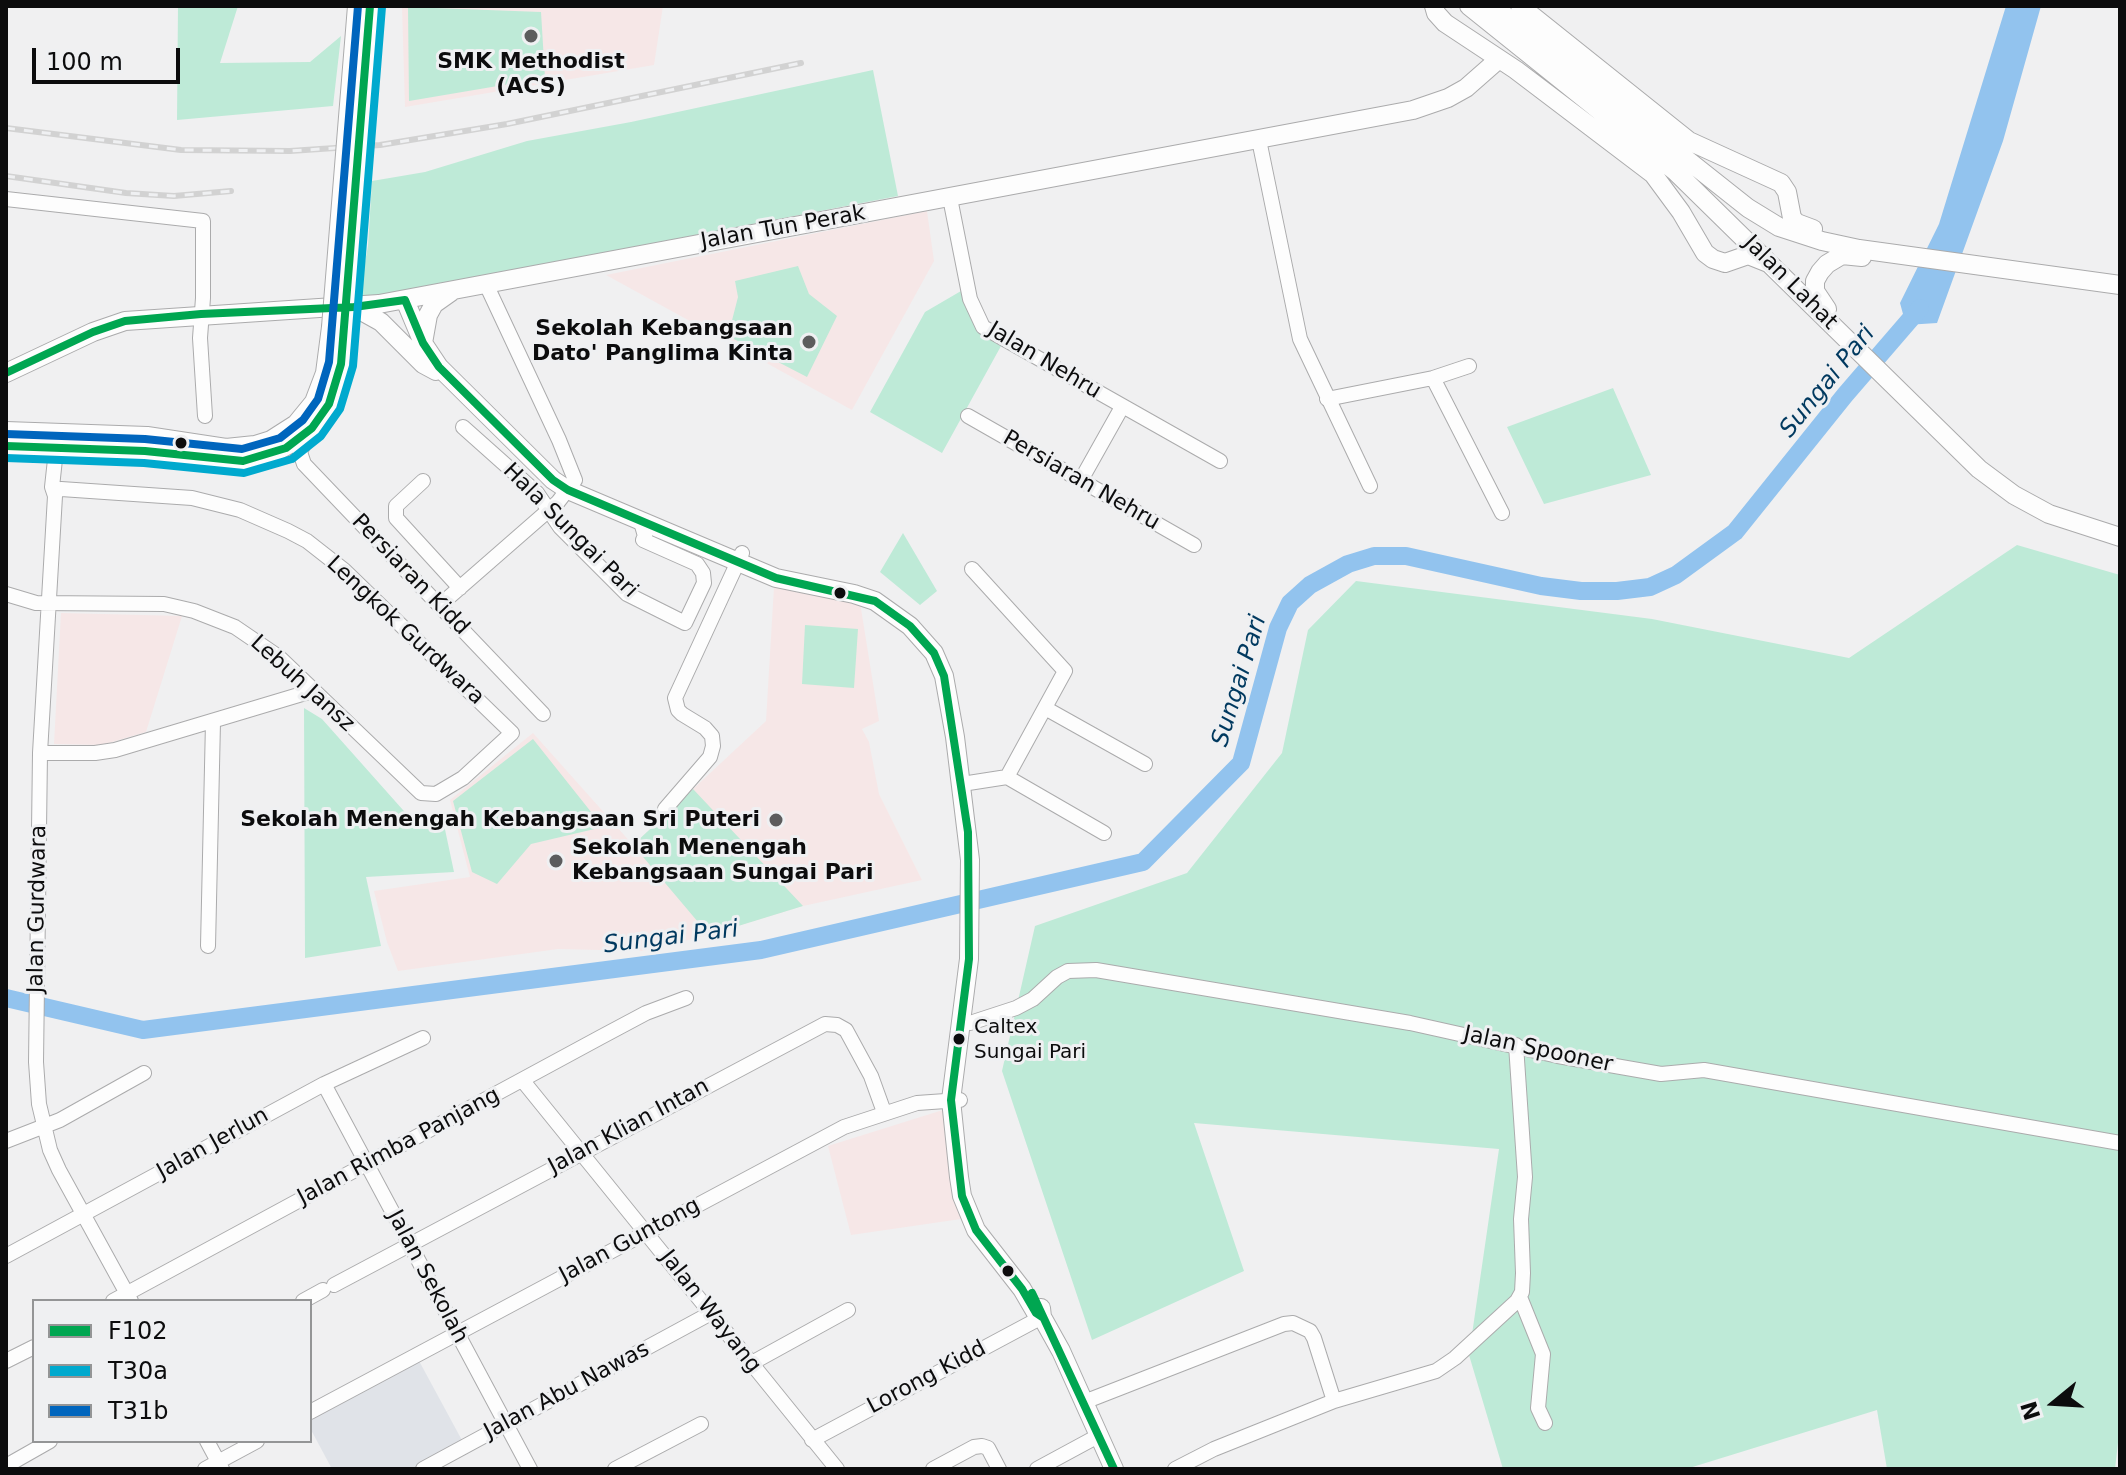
<!DOCTYPE html>
<html>
<head>
<meta charset="utf-8">
<style>
	body { margin:0 }
	#map { position:relative; width:2126px; height:1475px; overflow:hidden; background:#f0f0f1; font-family:"DejaVu Sans",sans-serif }
	canvas { display:block }
	.frame { position:absolute; inset:0; border:8px solid #0c0c0d; pointer-events:none }
	.legend { position:absolute; left:32px; top:1299px; width:280px; height:144px; box-sizing:border-box; background:#eff0f2; border:2px solid #949596; margin:0; padding:10px 14px; list-style:none; font-size:24px; color:#0c0c0d }
	.legend li { display:flex; align-items:center; gap:16px; height:40px }
	.legend b { width:40px; border:2px solid #949596 }
	.north { position:absolute; left:2014px; top:1363px; width:80px; height:80px; -webkit-text-stroke:6px #eff0f2; paint-order:stroke; rotate:252deg; font-size:22px; font-weight:700; line-height:32px; text-align:center; color:#0c0c0d }
	.north::after { content:''; display:block; margin:auto; width:28px; height:36px; background:#0c0c0d; clip-path:polygon(50% 0,100% 100%,50% 72%,0 100%) }
	.scale { position:absolute; left:32px; top:48px; width:148px; height:36px; box-sizing:border-box; border:4px solid #0c0c0d; border-top:0; padding-left:10px; font-size:24px; line-height:28px; white-space:nowrap; color:#0c0c0d; -webkit-text-stroke:6px #eff0f2; paint-order:stroke }
</style>
</head>
<body>
<div id="map">
<canvas width="2126" height="1475"></canvas>
<div class="frame"></div>
<ul class="legend">
<li><b style="height:10px;background:#00a651"></b>F102</li>
<li><b style="height:10px;background:#00a9ce"></b>T30a</li>
<li><b style="height:10px;background:#0065bd"></b>T31b</li>
</ul>
<div class="north">N</div>
<div class="scale">100 m</div>
</div>
<script>
const ctx = document.querySelector('canvas').getContext('2d');
ctx.lineJoin = 'round';
function fill(path, color) { ctx.fillStyle = color; ctx.fill(path, 'evenodd'); }
const toPath = rows => new Path2D(rows.map(r => 'M' + r).join(''));
function trace(path, color, width, dash) { ctx.strokeStyle = color; ctx.lineWidth = width; ctx.lineCap = dash ? 'butt' : 'round'; ctx.setLineDash(dash || []); ctx.stroke(path); }
function label(font, color, halo, rows, align = 'center') {
  ctx.font = font + ' "DejaVu Sans",sans-serif'; ctx.lineWidth = 6; ctx.setLineDash([]); ctx.textBaseline = 'middle'; ctx.strokeStyle = halo; ctx.fillStyle = color; for (const [text, x, y, turn = 0] of rows) {
    ctx.save(); ctx.translate(x, y); ctx.rotate((+turn || 0) * Math.PI / 180); ctx.textAlign = isNaN(turn) ? turn : align; if (halo) ctx.strokeText(text, 0, 0); ctx.fillText(text, 0, 0); ctx.restore();
  }
}
fill(toPath([
	[418,1359,464,1444,417,1469,332,1469,310,1428,310,1419]
]), '#e0e3e8');
fill(toPath([
	[402,6,516,7,663,6,654,65,405,107],
	[927,211,934,261,852,410,606,275],
	[774,587,860,602,879,721,862,729,869,742,879,794,922,880,803,906,709,935,642,951,558,949,398,971,387,942,374,891,470,877,450,800,533,733,633,845,766,721],
	[61,613,182,616,146,732,102,745,54,744],
	[946,1109,949,1164,961,1219,851,1235,828,1146]
]), '#f6e7e7');
fill(toPath([
	[178,6,238,6,220,63,310,62,341,36,333,106,177,120],
	[408,7,541,12,545,78,409,101],
	[873,70,898,196,358,300,368,246,372,181,425,172,527,141,631,122],
	[798,266,809,294,837,316,807,377,728,336,738,297,735,281],
	[961,291,970,317,981,334,1001,346,942,453,870,412,925,312],
	[1613,388,1651,475,1544,504,1507,427],
	[903,533,937,591,920,605,880,572],
	[2017,545,2120,575,2120,1425,2115,1469,1887,1469,1877,1410,1686,1469,1503,1469,1469,1355,1499,1149,1194,1123,1244,1271,1092,1340,1002,1071,1035,926,1187,873,1282,753,1308,630,1356,581,1652,619,1849,658],
	[805,625,858,629,854,688,802,684],
	[304,708,322,719,411,819,443,820,454,872,366,877,381,946,305,958],
	[533,739,603,827,531,844,497,884,472,872,453,801],
	[693,789,803,906,709,935,633,845]
]), '#beead7');
fill(toPath([
	[2006,6,2041,6,2003,141,1937,323,1906,325,1900,303,1939,224]
]), '#92c3ee');
trace(toPath([
	[6,998,143,1030,761,950,1143,862,1241,763,1278,628,1290,603,1310,585,1348,564,1374,556,1406,556,1541,586,1581,591,1617,591,1650,587,1676,575,1735,532,1845,395,1920,308]
]), '#92c3ee', 18);
const minor = toPath([
	[1259,140,1300,339,1370,486],
	[950,198,970,299,983,327,1220,461],
	[6,199,203,221,203,298,200,338,205,416],
	[1433,378,1502,513],
	[1327,399,1433,378,1469,366],
	[968,416,1194,545],
	[463,427,537,493,560,527,627,594,685,623,704,583,703,573,697,564,643,540,645,536,641,522],
	[310,432,300,452,304,464,543,714],
	[57,441,52,487,55,496,40,753,36,1062,39,1104,50,1150,59,1170,131,1301],
	[1081,480,1122,407],
	[423,481,396,506,396,518,460,588],
	[6,594,36,603,164,604,194,611,235,627,279,657,421,793,436,794,463,778,512,733,344,570,307,541,288,531,240,510,192,498,61,489],
	[440,605,558,502,575,480,559,440,486,284],
	[1045,708,1145,764],
	[40,753,95,753,115,750,312,691],
	[1007,777,1104,833],
	[962,784,1007,777,1065,671,972,569],
	[665,809,710,757,713,746,712,736,705,728,682,714,678,710,675,698,742,553],
	[208,946,213,722],
	[970,1023,1016,1008,1033,999,1057,977,1068,971,1096,970,1410,1023,1558,1056,1661,1074,1704,1070,2120,1143],
	[523,1081,837,1469],
	[324,1084,530,1469],
	[6,1141,60,1120,144,1073],
	[6,1256,324,1084,423,1038],
	[334,1285,825,1024,837,1025,846,1030,871,1076,884,1112],
	[1520,1297,1543,1354,1538,1408,1545,1423],
	[113,1301,601,1037,646,1013,686,998],
	[303,1301,323,1290],
	[6,1361,34,1347],
	[750,1364,848,1310],
	[1084,1402,1284,1324,1293,1323,1310,1331,1314,1338,1334,1401],
	[310,1412,844,1127,917,1103,960,1100],
	[812,1440,1042,1317],
	[207,1441,222,1469],
	[6,1466,50,1441],
	[205,1469,257,1441],
	[423,1469,711,1313],
	[615,1469,701,1424],
	[933,1469,974,1447,982,1446,988,1448,999,1469],
	[1037,1469,1098,1436],
	[1175,1469,1214,1449,1334,1401,1436,1371,1455,1358,1517,1301,1522,1292,1523,1273,1521,1219,1525,1177,1516,1045]
]);
const major = toPath([
	[1434,6,1436,13,1445,23,1516,70,1653,174,1681,212,1705,253,1713,259,1725,263,1748,255,1768,263],
	[1469,6,1676,172,1979,469,2014,495,2049,514,2120,537],
	[1493,6,1748,208,1779,227,1822,241,1859,249,2120,285],
	[1520,6,1689,141,1781,183,1787,192,1792,218,1797,223,1813,229],
	[405,300,423,343,439,367,553,480,568,490,776,578,854,594,875,601,910,626,934,653,944,676,955,737,970,860,969,959,951,1100,959,1177,962,1196,976,1230,1022,1289,1036,1313,1042,1317],
	[354,307,381,322,423,364,436,371],
	[1827,309,1815,291,1815,281,1820,272,1827,264,1842,255,1862,257],
	[423,343,428,315,434,304,451,292],
	[6,373,93,332,125,321,379,304,1413,110,1448,98,1466,88,1499,59],
	[6,431,147,436,226,448,255,445,271,440,296,424,314,402,325,373,331,327],
	[6,446,145,451,228,461,243,461,272,454,299,439,312,428,329,404,339,378,344,328],
	[1041,1308,1042,1317,1061,1351,1114,1469]
]);
trace(minor, '#ababac', 16);
trace(major, '#ababac', 20);
trace(minor, '#fdfdfd', 14);
trace(major, '#fdfdfd', 18);
const rail = toPath([
	[6,128,181,150,290,151,380,145,507,124,801,63],
	[6,176,126,193,174,196,231,191]
]);
trace(rail, '#d2d2d2', 6);
trace(rail, '#eff0f2', 3, [9]);
const majorBridge = toPath([
	[331,327,357,6],
	[344,328,370,6]
]);
trace(majorBridge, '#ababac', 20, []);
trace(majorBridge, '#fdfdfd', 18);
trace(toPath([
	[6,373,93,332,125,321,201,314,354,307,405,300,423,343,439,367,553,480,568,490,776,578,875,601,910,626,934,653,944,676,968,832,969,959,951,1100,962,1196,976,1230,1022,1289,1036,1313,1042,1317],
	[6,446,145,451,243,461,286,448,312,428,329,404,341,364,370,6],
	[1032,1293,1114,1469]
]), '#00a651', 8);
trace(toPath([
	[6,458,144,463,244,473,292,459,321,436,340,409,353,366,382,7]
]), '#00a9ce', 8);
trace(toPath([
	[6,434,145,439,242,449,280,438,303,420,318,399,329,362,358,6]
]), '#0065bd', 8);
for (const [x, y, r, color] of [
	[531,36,8,"#5c5c5d"],
	[809,342,8,"#5c5c5d"],
	[181,443,7,"#0c0c0d"],
	[840,593,7,"#0c0c0d"],
	[776,820,8,"#5c5c5d"],
	[556,861,8,"#5c5c5d"],
	[959,1039,7,"#0c0c0d"],
	[1008,1271,7,"#0c0c0d"]
]) { const dot = new Path2D(); dot.arc(x, y, r, 0, 2 * Math.PI); ctx.fillStyle = color; ctx.fill(dot); trace(dot, '#eff0f2', 3); }
label('20px', '#0c0c0d', '#eff0f2', [
	["Caltex",974,1028],
	["Sungai Pari",974,1053]
], 'left');
label('bold 22px', '#0c0c0d', '#eff0f2', [
	["SMK Methodist",531,62,"center"],
	["(ACS)",531,87,"center"],
	["Sekolah Kebangsaan",793,329],
	["Dato' Panglima Kinta",793,354],
	["Sekolah Menengah Kebangsaan Sri Puteri",760,820],
	["Sekolah Menengah",572,848,"left"],
	["Kebangsaan Sungai Pari",572,873,"left"]
], 'right');
label('22px', '#0c0c0d', '#eff0f2', [
	["Jalan Tun Perak",783,228,-10],
	["Jalan Lahat",1790,283,45],
	["Jalan Nehru",1044,361,31],
	["Persiaran Nehru",1081,481,30],
	["Hala Sungai Pari",570,531,45],
	["Persiaran Kidd",410,575,46],
	["Lengkok Gurdwara",405,631,43],
	["Lebuh Jansz",302,684,42],
	["Jalan Gurdwara",38,909,-89],
	["Jalan Spooner",1538,1050,12],
	["Jalan Klian Intan",629,1127,-28],
	["Jalan Jerlun",213,1144,-29],
	["Jalan Rimba Panjang",399,1147,-28],
	["Jalan Guntong",630,1241,-28],
	["Jalan Sekolah",427,1277,62],
	["Jalan Wayang",710,1312,52],
	["Lorong Kidd",927,1378,-28],
	["Jalan Abu Nawas",567,1391,-28]
]);
label('italic 24px', '#00395f', '#eff0f2', [
	["Sungai Pari",1828,382,-51],
	["Sungai Pari",1240,681,-73],
	["Sungai Pari",671,938,-7]
]);
</script>
</body>
</html>
